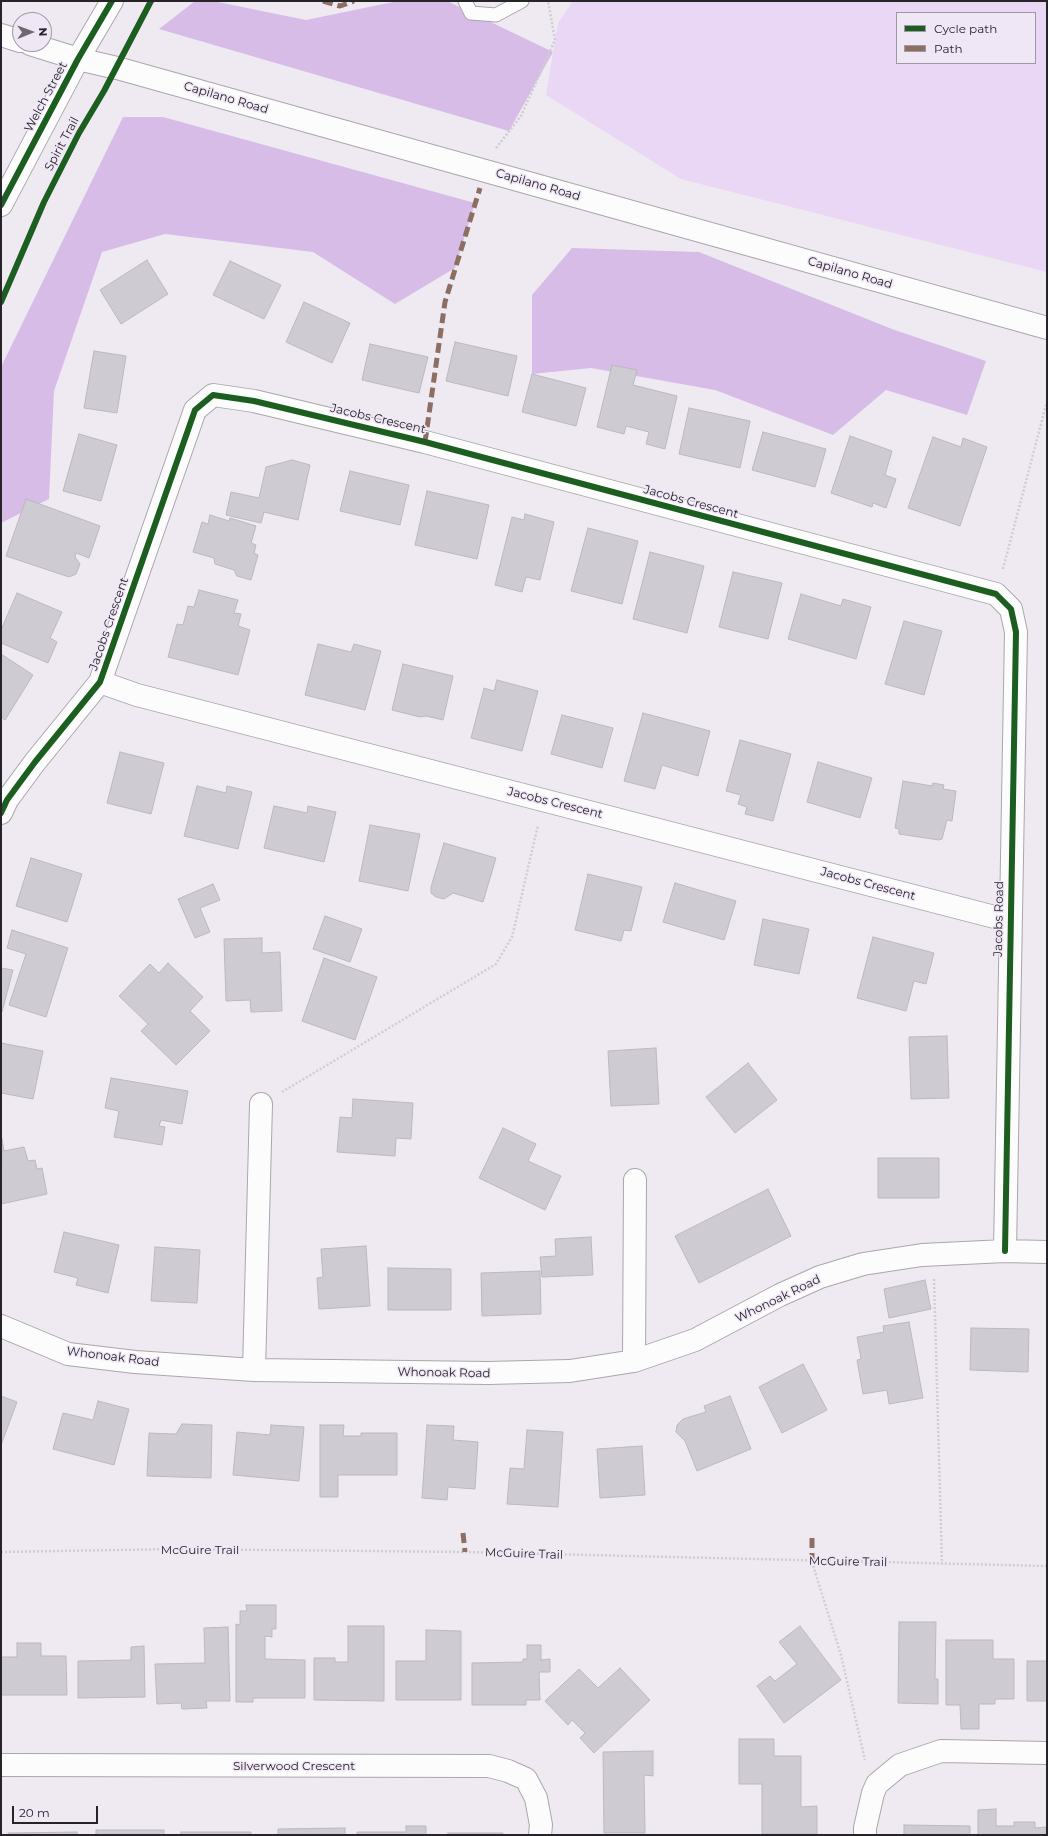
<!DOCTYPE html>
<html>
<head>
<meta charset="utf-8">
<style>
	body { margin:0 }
	#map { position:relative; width:1048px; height:1836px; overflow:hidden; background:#efeaf2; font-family:Montserrat,sans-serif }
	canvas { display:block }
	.frame { position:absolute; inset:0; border:2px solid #272429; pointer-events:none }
	.legend { position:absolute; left:896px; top:12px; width:140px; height:52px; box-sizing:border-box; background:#f0e7f6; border:1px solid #a099a4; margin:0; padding:5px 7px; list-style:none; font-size:12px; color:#272429 }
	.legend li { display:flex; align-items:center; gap:8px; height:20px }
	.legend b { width:20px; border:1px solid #a099a4 }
	.north { position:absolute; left:12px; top:12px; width:40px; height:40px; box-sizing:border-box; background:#f0e7f6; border:1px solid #a099a4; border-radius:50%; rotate:89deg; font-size:11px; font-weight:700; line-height:16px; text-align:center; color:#272429 }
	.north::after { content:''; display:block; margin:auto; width:14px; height:18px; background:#6d696f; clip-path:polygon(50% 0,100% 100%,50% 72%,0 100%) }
	.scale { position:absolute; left:12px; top:1806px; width:86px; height:18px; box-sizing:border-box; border:2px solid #272429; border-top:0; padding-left:5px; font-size:12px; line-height:14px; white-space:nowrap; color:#272429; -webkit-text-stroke:3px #f0e7f6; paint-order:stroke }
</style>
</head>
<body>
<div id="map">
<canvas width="1048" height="1836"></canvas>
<div class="frame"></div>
<ul class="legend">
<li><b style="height:5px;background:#1b5e20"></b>Cycle path</li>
<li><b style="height:5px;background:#8d6e63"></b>Path</li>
</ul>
<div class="north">N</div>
<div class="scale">20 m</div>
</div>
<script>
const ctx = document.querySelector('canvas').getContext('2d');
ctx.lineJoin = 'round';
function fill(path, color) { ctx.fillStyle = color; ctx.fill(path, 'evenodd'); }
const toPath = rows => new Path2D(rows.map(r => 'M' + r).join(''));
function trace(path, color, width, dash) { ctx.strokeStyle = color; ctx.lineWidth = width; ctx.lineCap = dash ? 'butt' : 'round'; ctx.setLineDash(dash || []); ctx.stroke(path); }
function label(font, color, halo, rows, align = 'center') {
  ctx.font = font + ' Montserrat,sans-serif'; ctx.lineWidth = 3; ctx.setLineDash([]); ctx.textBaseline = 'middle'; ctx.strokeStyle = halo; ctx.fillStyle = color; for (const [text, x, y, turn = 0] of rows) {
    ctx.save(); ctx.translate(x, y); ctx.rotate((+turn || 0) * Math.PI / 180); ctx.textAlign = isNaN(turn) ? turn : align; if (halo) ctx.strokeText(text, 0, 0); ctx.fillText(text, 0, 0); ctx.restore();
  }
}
fill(toPath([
	[573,1,1047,1,1047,272,681,179,546,95,558,23],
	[897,13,1035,13,1035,63,897,63]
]), '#ead6f5');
fill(toPath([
	[195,1,213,1,306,20,398,1,447,1,553,52,509,131,159,29],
	[123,117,163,117,475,203,455,268,395,304,313,252,165,234,102,252,54,391,49,499,1,523,1,367],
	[572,248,699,252,892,329,986,361,967,415,886,390,833,435,715,390,591,368,532,374,532,295]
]), '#d8bce8');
const building = toPath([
	[147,260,168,294,121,324,100,290,147,260],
	[230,261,281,285,264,319,213,295,230,261],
	[304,302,350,323,332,363,286,342,304,302],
	[455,342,517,356,508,396,446,381,455,342],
	[370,344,428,357,419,393,362,380,370,344],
	[94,351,126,356,117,413,84,408,94,351],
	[612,365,637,370,633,385,677,396,665,449,646,444,649,432,626,426,624,434,597,427,612,365],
	[532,374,586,388,576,426,522,412,532,374],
	[689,408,750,421,740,468,679,454,689,408],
	[763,432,826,449,815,487,752,470,763,432],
	[79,434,117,445,101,501,63,491,79,434],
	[850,436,892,451,885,475,896,479,886,508,873,503,872,507,831,493,850,436],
	[933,437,961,447,963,438,987,447,960,526,908,508,933,437],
	[292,460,310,465,298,520,264,512,261,523,226,515,231,492,259,498,266,467,292,460],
	[350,471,409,485,400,525,340,511,350,471],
	[427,491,489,505,477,559,415,545,427,491],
	[26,499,100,526,89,558,76,553,75,557,80,564,76,574,69,577,6,556,26,499],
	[525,514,554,522,540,580,526,577,522,592,495,585,512,517,524,520,525,514],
	[210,515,229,521,230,518,256,526,251,543,256,545,254,553,258,555,251,580,237,576,234,570,215,564,214,558,193,552,202,522,208,524,210,515],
	[588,528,638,541,622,604,571,591,588,528],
	[650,552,704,566,687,633,633,619,650,552],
	[733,572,782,583,768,639,719,627,733,572],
	[199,590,238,600,234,613,241,614,238,626,250,630,238,675,168,657,177,624,183,625,188,606,194,607,199,590],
	[17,593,62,612,50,638,57,642,48,663,1,643,1,630,17,593],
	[801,594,841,606,843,599,871,607,856,659,788,639,801,594],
	[904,621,942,631,924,695,885,684,904,621],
	[318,644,351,652,354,644,381,651,365,710,305,695,318,644],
	[1,654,33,675,5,720,1,717,1,654],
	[403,664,453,676,443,720,426,716,420,717,392,710,403,664],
	[497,680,538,691,522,751,471,738,484,688,494,691,497,680],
	[643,713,710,731,698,776,662,765,655,789,624,781,643,713],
	[562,715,613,728,602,768,551,754,562,715],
	[740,740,791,754,773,821,745,814,747,807,738,804,741,795,726,791,740,740],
	[120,752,164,763,151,814,107,803,120,752],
	[818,762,872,778,860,818,807,802,818,762],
	[903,781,932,786,933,783,944,785,943,789,956,791,952,821,947,820,942,839,939,840,899,834,899,829,895,828,903,781],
	[197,786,226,793,227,786,252,792,238,849,184,836,197,786],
	[274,806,307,813,308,806,336,812,324,862,264,848,274,806],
	[370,825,420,834,408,891,359,881,370,825],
	[444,843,496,858,483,902,453,893,444,899,436,897,431,893,431,887,444,843],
	[31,858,82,874,67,922,16,906,31,858],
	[588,874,642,887,631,931,624,930,621,941,575,930,588,874],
	[675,883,736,901,724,940,663,922,675,883],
	[213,884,220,900,200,908,210,932,195,938,178,899,213,884],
	[325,916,362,929,350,962,313,949,325,916],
	[763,919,809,929,799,974,754,965,763,919],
	[12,930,68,948,46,1017,9,1005,26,954,7,948,12,930],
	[873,937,934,953,926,984,914,981,906,1011,857,998,873,937],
	[262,938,262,953,280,952,282,1011,251,1012,250,1000,226,1001,224,939,262,938],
	[324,958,377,977,355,1040,302,1021,324,958],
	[168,963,203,997,190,1011,210,1031,176,1065,141,1031,148,1024,119,996,150,964,159,973,168,963],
	[1,968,13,970,2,1012,1,1011,1,968],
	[947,1036,949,1098,911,1099,909,1037,947,1036],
	[1,1043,43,1051,33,1099,1,1093,1,1043],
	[656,1048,659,1104,611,1106,608,1051,656,1048],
	[748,1063,777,1100,735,1133,706,1097,748,1063],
	[111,1078,188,1091,182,1124,161,1120,159,1126,165,1127,162,1145,114,1137,119,1111,105,1108,111,1078],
	[353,1099,413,1103,411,1139,396,1138,395,1156,337,1152,340,1117,352,1118,353,1099],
	[503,1128,536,1144,528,1161,561,1176,545,1210,479,1178,503,1128],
	[2,1139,4,1151,24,1147,28,1161,35,1160,37,1169,42,1168,47,1194,1,1204,2,1139],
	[878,1158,939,1158,939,1198,878,1198,878,1158],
	[768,1189,791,1236,699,1283,675,1236,768,1189],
	[64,1232,119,1245,108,1293,76,1285,78,1278,54,1272,64,1232],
	[591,1237,593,1275,542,1277,540,1257,556,1256,555,1239,591,1237],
	[366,1246,370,1306,319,1309,317,1278,323,1277,321,1249,366,1246],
	[155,1247,200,1250,197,1303,151,1301,155,1247],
	[388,1268,451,1269,451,1310,388,1310,388,1268],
	[540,1271,541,1314,482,1316,481,1273,540,1271],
	[925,1280,931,1309,889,1318,884,1289,925,1280],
	[909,1322,923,1398,889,1404,887,1390,863,1394,857,1360,861,1359,857,1337,884,1332,883,1326,909,1322],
	[971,1328,1029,1329,1028,1372,970,1370,971,1328],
	[803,1364,827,1410,782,1433,759,1387,803,1364],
	[1,1396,17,1402,1,1445,1,1396],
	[730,1396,751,1449,697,1471,685,1441,676,1432,677,1425,683,1419,706,1412,704,1406,730,1396],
	[98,1401,129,1409,114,1465,53,1449,63,1413,93,1420,98,1401],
	[182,1424,212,1425,211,1478,147,1476,149,1433,176,1434,182,1424],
	[271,1425,304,1427,299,1481,233,1475,237,1432,270,1435,271,1425],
	[320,1425,344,1425,343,1436,361,1436,361,1433,397,1433,397,1475,338,1475,338,1497,320,1497,320,1425],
	[427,1425,454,1426,453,1440,478,1442,475,1489,448,1487,447,1500,422,1498,427,1425],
	[527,1430,563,1432,558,1507,507,1504,510,1468,524,1469,527,1430],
	[642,1446,645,1495,600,1498,597,1449,642,1446],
	[246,1605,276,1605,276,1629,272,1629,272,1637,265,1636,265,1659,305,1660,305,1698,253,1698,253,1702,236,1702,236,1624,240,1625,240,1611,247,1611,246,1605],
	[899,1622,936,1622,935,1679,938,1679,938,1704,898,1703,899,1622],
	[348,1626,384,1626,384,1701,314,1700,314,1658,335,1658,335,1662,348,1662,348,1626],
	[800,1626,841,1680,784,1723,757,1686,770,1676,775,1681,797,1664,779,1642,800,1626],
	[228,1627,230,1701,206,1701,207,1708,182,1709,181,1703,157,1704,155,1664,205,1663,204,1628,228,1627],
	[426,1630,461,1631,461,1700,396,1700,396,1661,426,1661,426,1630],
	[946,1640,993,1640,993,1659,1014,1659,1014,1699,995,1699,995,1704,979,1704,979,1729,961,1729,960,1705,946,1705,946,1640],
	[17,1643,41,1643,41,1656,66,1656,67,1695,1,1695,1,1657,17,1657,17,1643],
	[527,1645,541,1645,541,1660,550,1659,550,1672,539,1672,540,1700,526,1700,526,1705,472,1705,472,1663,523,1662,523,1659,527,1659,527,1645],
	[144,1646,145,1697,78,1698,78,1661,131,1660,131,1647,144,1646],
	[1027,1661,1047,1661,1047,1701,1027,1701,1027,1661],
	[620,1668,650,1700,594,1753,580,1738,585,1733,572,1720,568,1725,545,1701,579,1669,598,1688,620,1668],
	[739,1739,774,1739,774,1756,801,1756,801,1807,817,1806,817,1834,762,1834,762,1784,739,1784,739,1739],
	[653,1751,653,1776,644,1775,645,1833,604,1833,603,1752,653,1751],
	[996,1809,996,1826,1014,1826,1014,1822,1035,1822,1035,1828,1046,1827,1046,1835,978,1835,978,1810,996,1809],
	[904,1825,970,1826,970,1835,904,1835,904,1825],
	[406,1826,426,1826,426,1835,357,1835,357,1832,406,1832,406,1826],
	[345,1828,345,1835,278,1835,278,1829,345,1828],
	[96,1830,164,1830,164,1835,96,1835,96,1830],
	[77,1832,77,1835,8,1835,8,1833,77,1832],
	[181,1832,251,1832,251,1835,181,1835,181,1832],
	[448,1833,503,1833,503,1835,448,1835,448,1833]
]);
fill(building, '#cfcbd2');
trace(building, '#bcb8bf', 1);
const service = toPath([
	[465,1,471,13,496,15,522,1]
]);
const minor = toPath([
	[1,35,20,41],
	[30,44,78,59],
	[100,682,137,695,1010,921],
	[1,813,7,800,35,762,100,682,195,410,213,395,254,401,425,442,996,594,1011,609,1016,632,1005,1251],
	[1,1326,68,1354,135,1362,254,1370,488,1373,570,1371,634,1361,695,1340,780,1295,820,1277,863,1264,922,1255,1005,1251,1047,1252],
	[634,1361,635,1180],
	[254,1370,261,1104],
	[1,1765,489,1766,508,1771,526,1779,536,1798,541,1825,540,1835],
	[865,1835,865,1828,873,1793,877,1784,900,1765,941,1751,1047,1753]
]);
const tertiary = toPath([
	[78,59,117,68,1047,328],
	[1,205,78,59,112,1]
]);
trace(service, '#aaa6ac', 15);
trace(minor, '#aaa6ac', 24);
trace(tertiary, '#aaa6ac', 24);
trace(toPath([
	[496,148,521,116,555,40,548,1],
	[1003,569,1047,401],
	[282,1092,496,964,512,937,538,825],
	[934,1279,942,1564],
	[1,1552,173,1549,465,1552,1047,1566],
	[812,1562,841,1655,865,1760]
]), '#cfcdcf', 2.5, [2, 2]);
trace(service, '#fdfcfd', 13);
trace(minor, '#fdfcfd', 22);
trace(tertiary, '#fdfcfd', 22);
trace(toPath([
	[323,1,340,6,354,1],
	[425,442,445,302,480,188],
	[463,1533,465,1552],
	[812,1538,812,1562]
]), '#8d6e63', 5, [10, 5]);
trace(toPath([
	[1,205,78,59,112,1],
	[1,302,44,202,79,133,104,91,151,1],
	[1,813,7,800,35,762,100,682,195,410,213,395,254,401,425,442,996,594,1011,609,1016,632,1005,1251]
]), '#1b5e20', 6);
label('12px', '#272429', '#f0e7f6', [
	["Welch Street",46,97,-62],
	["Capilano Road",226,98,16],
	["Spirit Trail",62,144,-62],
	["Capilano Road",538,185,16],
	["Capilano Road",850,273,16],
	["Jacobs Crescent",378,419,13],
	["Jacobs Crescent",691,502,15],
	["Jacobs Crescent",109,624,-71],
	["Jacobs Crescent",555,803,14],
	["Jacobs Crescent",868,884,15],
	["Jacobs Road",999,919,-89],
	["Whonoak Road",778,1299,-26],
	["Whonoak Road",113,1357,7],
	["Whonoak Road",444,1373,1],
	["McGuire Trail",200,1550],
	["McGuire Trail",524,1554,2],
	["McGuire Trail",848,1562,1],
	["Silverwood Crescent",294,1766]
]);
</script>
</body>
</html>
